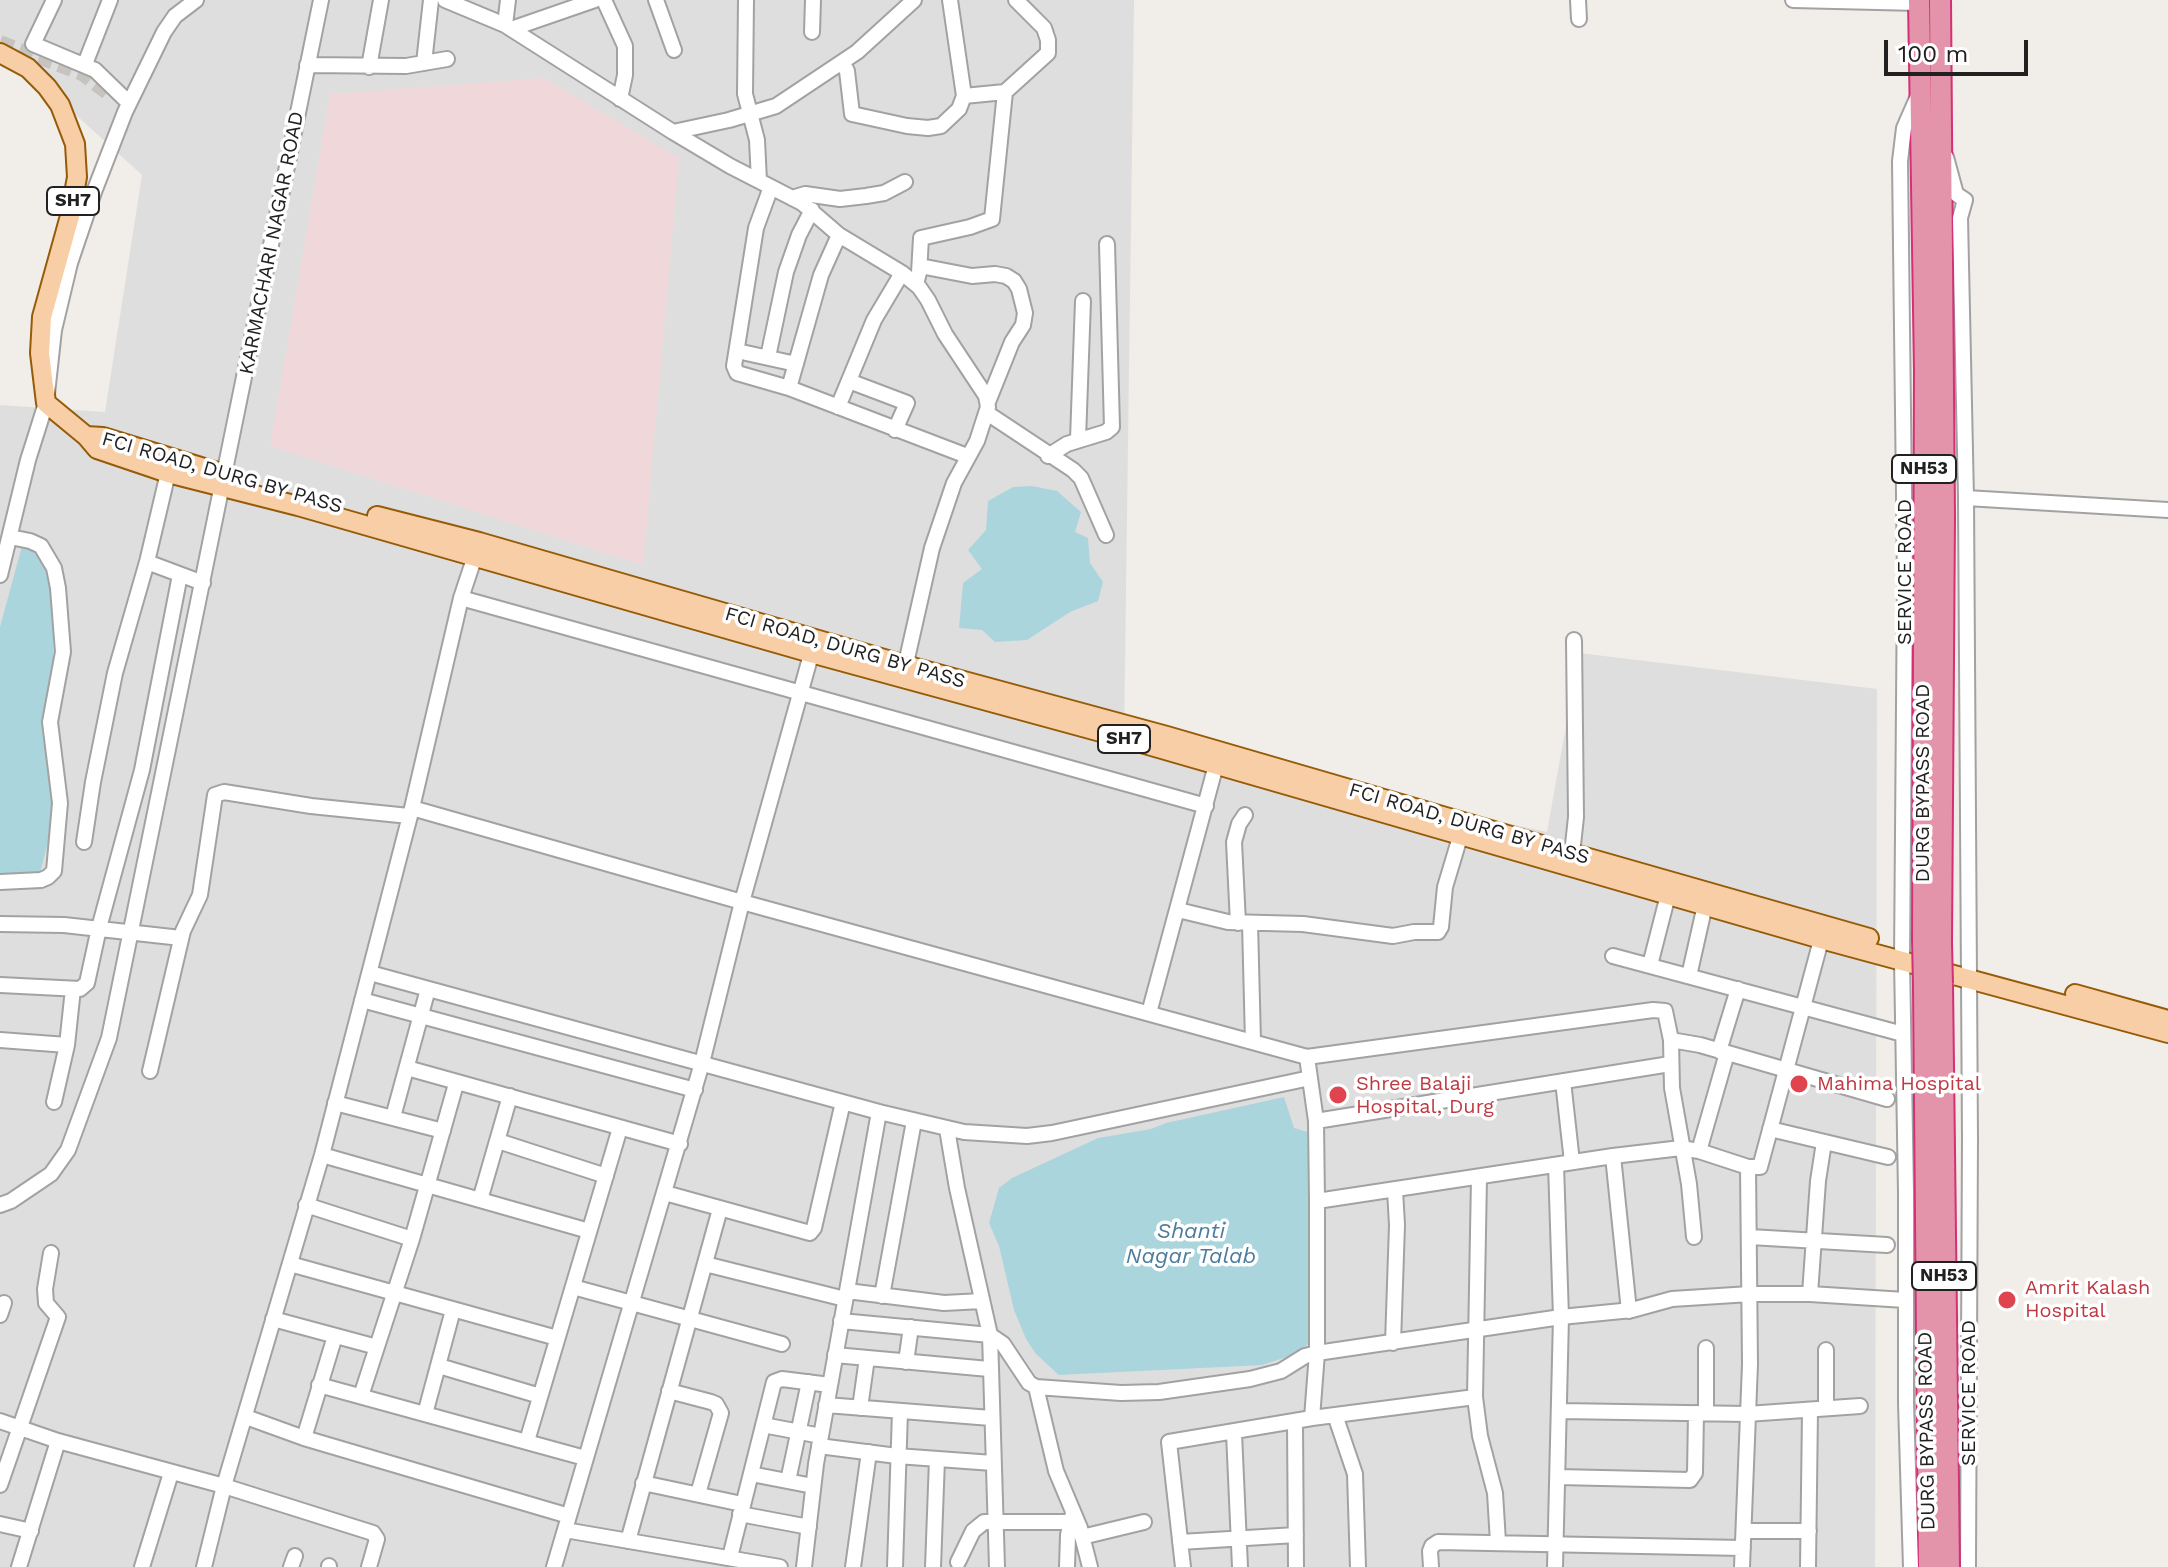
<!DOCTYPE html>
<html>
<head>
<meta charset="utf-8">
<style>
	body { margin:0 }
	#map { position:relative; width:2168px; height:1567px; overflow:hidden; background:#f1ede8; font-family:"Work Sans",sans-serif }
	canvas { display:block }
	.scale { position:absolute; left:1884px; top:40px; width:144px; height:36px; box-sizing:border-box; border:4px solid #212121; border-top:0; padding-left:10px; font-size:24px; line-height:28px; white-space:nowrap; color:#212121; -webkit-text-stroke:6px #fff; paint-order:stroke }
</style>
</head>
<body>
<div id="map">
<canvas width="2168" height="1567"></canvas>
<div class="scale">100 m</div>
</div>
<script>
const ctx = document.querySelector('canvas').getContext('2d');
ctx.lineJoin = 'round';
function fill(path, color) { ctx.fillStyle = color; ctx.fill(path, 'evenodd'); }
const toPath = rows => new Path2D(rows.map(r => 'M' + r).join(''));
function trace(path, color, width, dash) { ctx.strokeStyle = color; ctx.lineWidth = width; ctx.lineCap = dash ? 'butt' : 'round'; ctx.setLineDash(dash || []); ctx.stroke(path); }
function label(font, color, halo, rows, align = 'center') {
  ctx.font = font + ' "Work Sans",sans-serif'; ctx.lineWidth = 7; ctx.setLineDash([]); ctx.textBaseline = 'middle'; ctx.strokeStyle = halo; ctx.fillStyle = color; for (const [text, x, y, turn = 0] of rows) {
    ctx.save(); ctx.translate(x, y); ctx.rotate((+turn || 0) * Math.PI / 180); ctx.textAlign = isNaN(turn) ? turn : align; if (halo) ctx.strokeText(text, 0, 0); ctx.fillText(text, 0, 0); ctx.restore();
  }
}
fill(toPath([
	[0,0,1134,0,1124,739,1547,832,1579,653,1877,689,1875,1567,0,1567,0,405,105,412,142,175,0,46]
]), '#dfdede');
fill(toPath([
	[544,78,679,158,643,565,270,446,330,94]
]), '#f0d8da');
fill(toPath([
	[1032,486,1057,491,1081,512,1075,532,1088,538,1090,563,1103,582,1098,601,1070,612,1027,640,995,642,982,630,959,628,963,583,982,569,968,550,986,530,988,501,1013,487],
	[22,546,39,553,54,585,53,691,57,807,40,873,0,876,0,627],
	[1284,1097,1294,1128,1311,1133,1313,1341,1290,1356,1262,1365,1059,1375,1036,1354,1026,1339,1014,1310,999,1246,989,1223,999,1188,1012,1178,1098,1138,1151,1129,1166,1123]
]), '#abd5dc');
trace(toPath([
	[0,42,82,74,111,96]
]), '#c7c4c0', 14, [14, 7]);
const minor = toPath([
	[54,0,33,44,95,70,129,103],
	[445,0,505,25,673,132,730,166,802,203,839,235,902,273,919,287,928,300,945,334,986,396,988,407,977,441,954,483,932,548,904,672],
	[604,0,625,46,625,75,620,99],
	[656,0,674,50],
	[746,0,745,94,757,140,759,181],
	[1578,0,1579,19],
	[1793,0,1919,3],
	[505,25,508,0],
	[511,29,595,0],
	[812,32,813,0],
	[842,62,847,71,852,114,907,126,928,128,941,126,959,109,964,96,950,0],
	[424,63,431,0],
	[85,64,110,0],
	[307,65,406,66,447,59],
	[369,67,381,0],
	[964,96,1005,92,1048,53,1048,40,1044,28,1016,0],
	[673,132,729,120,776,106,857,52,914,0],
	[1946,157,1956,194,1965,200,1960,218,1966,498,1970,1138,1968,1567],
	[771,187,756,228,734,366,737,373,789,388,967,456],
	[792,198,805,194,840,199,866,196,884,193,905,182],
	[920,266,972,276,995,274,1006,276,1014,281,1019,289,1025,313,1023,325,1012,342,988,402],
	[916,284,919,273,921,238,970,227,992,219,1005,92],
	[737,351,796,364],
	[768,357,786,272,799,235,812,210],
	[849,381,907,403,895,430],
	[789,388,821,275,839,235],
	[838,407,874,320,902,273],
	[987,413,1073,470,1081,478,1106,535],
	[1078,439,1083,301],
	[1048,456,1067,444,1106,432,1112,427,1107,244],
	[1966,498,2168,510],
	[147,562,203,583],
	[0,575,28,460,46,403,54,330,70,263,94,192,125,112,164,32,175,16,196,0],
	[461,598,1206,806],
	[412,808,742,902,1307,1057,1653,1010,1665,1011,1671,1040,1672,1088,1689,1184,1694,1237],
	[84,842,93,782,115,673,147,562,168,473],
	[1572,854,1576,817,1574,640],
	[0,882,41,880,48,877,54,871,60,803,50,722,63,652,58,588,54,568,41,546,30,541,10,537],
	[1178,910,1228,922,1303,924,1393,936,1414,932,1438,932,1441,927,1445,887,1463,827],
	[1238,923,1234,842,1239,824,1245,815],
	[1250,923,1253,1042],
	[0,924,64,925,181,938],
	[1613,956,1903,1034],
	[1650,965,1668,895],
	[370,973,879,1112,964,1132,1027,1136,1052,1133,1310,1078],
	[1689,976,1705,905],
	[0,985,80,989,87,983,99,928,142,770,180,575],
	[362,1000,695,1090],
	[1149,1013,1216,765],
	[0,1040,67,1045],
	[1671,1040,1700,1045,1887,1099],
	[1719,1051,1738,989],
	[1307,1057,1316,1121,1317,1201,1317,1353,1312,1418],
	[407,1068,680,1144],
	[150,1071,183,931,200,895,215,795,224,792,311,806,409,816],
	[1563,1081,1572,1162],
	[54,1102,67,1045,73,989],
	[335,1103,443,1131],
	[393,1117,428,989],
	[1316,1121,1670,1064],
	[947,1129,957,1188,990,1335,997,1567],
	[1770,1129,1888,1157],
	[498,1141,606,1176],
	[1699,1151,1727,1053],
	[322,1155,589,1231],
	[1613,1156,1629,1311],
	[1479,1178,1475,1397,1480,1436,1495,1493,1498,1542],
	[665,1193,810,1233,814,1228,843,1102],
	[480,1200,510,1096],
	[1317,1201,1613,1156,1681,1148,1699,1151,1748,1167,1760,1167,1824,929],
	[0,1205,11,1201,51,1174,68,1150,109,1038,321,0],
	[306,1205,412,1239],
	[1750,1237,1887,1245],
	[290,1264,557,1338],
	[705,1264,845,1299],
	[573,1287,782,1344],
	[847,1291,944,1303,982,1301],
	[1810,1294,1818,1181,1824,1142],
	[882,1296,914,1121],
	[0,1315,4,1303],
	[273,1319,377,1347],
	[841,1321,990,1335,1003,1344,1029,1383,1036,1387,1121,1393,1159,1392,1250,1379,1281,1371,1305,1356,1317,1353,1561,1317,1632,1310,1672,1299,1750,1294,1810,1294,1905,1300],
	[1393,1343,1397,1225,1395,1190],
	[1826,1350,1826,1408],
	[835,1355,989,1369],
	[906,1362,911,1327],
	[439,1366,540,1396],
	[319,1385,585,1458],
	[1036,1387,1056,1471,1080,1528,1090,1567],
	[669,1391,711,1402,716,1404,721,1413,698,1494],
	[361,1396,412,1239,456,1084],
	[826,1405,991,1418],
	[860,1408,867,1358],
	[1561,1411,1747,1414,1860,1406],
	[1706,1413,1706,1348],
	[425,1414,453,1310],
	[1335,1415,1355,1474,1358,1567],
	[246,1417,304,1438,569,1516],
	[0,1421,58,1441,224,1486,373,1533,377,1539,369,1567],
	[1295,1422,1296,1567],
	[763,1425,821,1436],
	[1234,1433,1240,1567],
	[304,1438,335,1336],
	[527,1441,620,1128],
	[819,1446,897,1456,993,1463],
	[751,1474,813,1486],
	[1558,1477,1690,1480,1695,1473,1696,1413],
	[788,1481,809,1382],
	[643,1483,742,1504],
	[0,1485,58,1317,46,1303,45,1289,51,1253],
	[740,1514,809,1527],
	[0,1524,31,1531],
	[565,1530,780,1567],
	[1744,1531,1809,1531],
	[1082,1537,1144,1522],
	[628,1541,720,1209],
	[1180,1542,1296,1535],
	[730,1557,774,1382,782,1379,830,1385],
	[958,1562,973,1531,984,1522,1071,1522],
	[19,1567,58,1441],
	[142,1567,171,1473],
	[204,1567,224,1486,322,1155,412,808,461,598,478,547],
	[291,1567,295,1556],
	[329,1567,329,1566],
	[554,1567,702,1063,742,902,814,644],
	[804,1567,816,1464,879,1112],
	[853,1567,869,1452],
	[895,1567,900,1411],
	[933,1567,937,1459],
	[1067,1567,1068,1535,1073,1513],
	[1183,1567,1169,1442,1312,1418,1475,1397],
	[1431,1567,1430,1551,1432,1546,1438,1542,1743,1548],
	[1555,1567,1561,1317,1556,1165],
	[1742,1567,1750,1364,1748,1167],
	[1808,1567,1810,1411],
	[1911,1567,1906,1403,1906,1193,1902,960,1905,578,1900,161,1904,128,1918,96]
]);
const major = toPath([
	[0,53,28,68,47,87,60,105,75,144,77,177,70,216,42,317,40,353,46,403,86,436,97,449,168,473,298,506,811,653,1141,743,1821,939,2168,1033],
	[86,436,103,437,237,478],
	[377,516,479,542,905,665,1167,736,1542,845],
	[1571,853,1869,938],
	[2075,994,2168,1020]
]);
const highway = toPath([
	[1919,0,1925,371,1923,939],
	[1940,0,1944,517,1941,943],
	[1942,984,1949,1567],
	[1924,987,1929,1567]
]);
trace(minor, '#a2a2a2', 18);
trace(major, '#965b07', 22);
trace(highway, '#d33076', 24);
trace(minor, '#fff', 14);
trace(major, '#f8cea6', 18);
trace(highway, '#e394aa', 20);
const highwayBridge = toPath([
	[1923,939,1924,987],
	[1941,943,1942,984]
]);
trace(highwayBridge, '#d33076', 24, []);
trace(highwayBridge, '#e394aa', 20);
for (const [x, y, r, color] of [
	[1799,1084,10,"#e0444e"],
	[1338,1095,10,"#e0444e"],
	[2007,1300,10,"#e0444e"]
]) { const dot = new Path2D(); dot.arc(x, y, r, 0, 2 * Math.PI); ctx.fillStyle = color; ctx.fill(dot); trace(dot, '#fff', 3); }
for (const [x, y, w] of [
	[73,201,52],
	[1924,469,64],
	[1124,739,52],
	[1944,1276,64]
]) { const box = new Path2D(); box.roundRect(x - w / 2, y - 14, w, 28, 6); ctx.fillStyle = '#fff'; ctx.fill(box); trace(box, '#212121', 2); }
label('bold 18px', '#212121', null, [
	["SH7",73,201],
	["NH53",1924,469],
	["SH7",1124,739],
	["NH53",1944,1276]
]);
label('20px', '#212121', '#fff', [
	["KARMACHARI NAGAR ROAD",272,243,-79],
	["FCI ROAD, DURG BY PASS",222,473,16],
	["SERVICE ROAD",1905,572,-90],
	["FCI ROAD, DURG BY PASS",845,648,16],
	["DURG BYPASS ROAD",1923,783,-90],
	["FCI ROAD, DURG BY PASS",1469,824,16],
	["SERVICE ROAD",1969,1393,-90],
	["DURG BYPASS ROAD",1927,1431,-91]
]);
label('20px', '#be3a42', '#fff', [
	["Shree Balaji",1356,1084],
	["Hospital, Durg",1356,1107],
	["Mahima Hospital",1817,1084],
	["Amrit Kalash",2025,1288],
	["Hospital",2025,1311]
], 'left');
label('italic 22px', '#4b7b9d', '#fff', [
	["Shanti",1191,1232],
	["Nagar Talab",1191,1257]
]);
</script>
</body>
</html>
